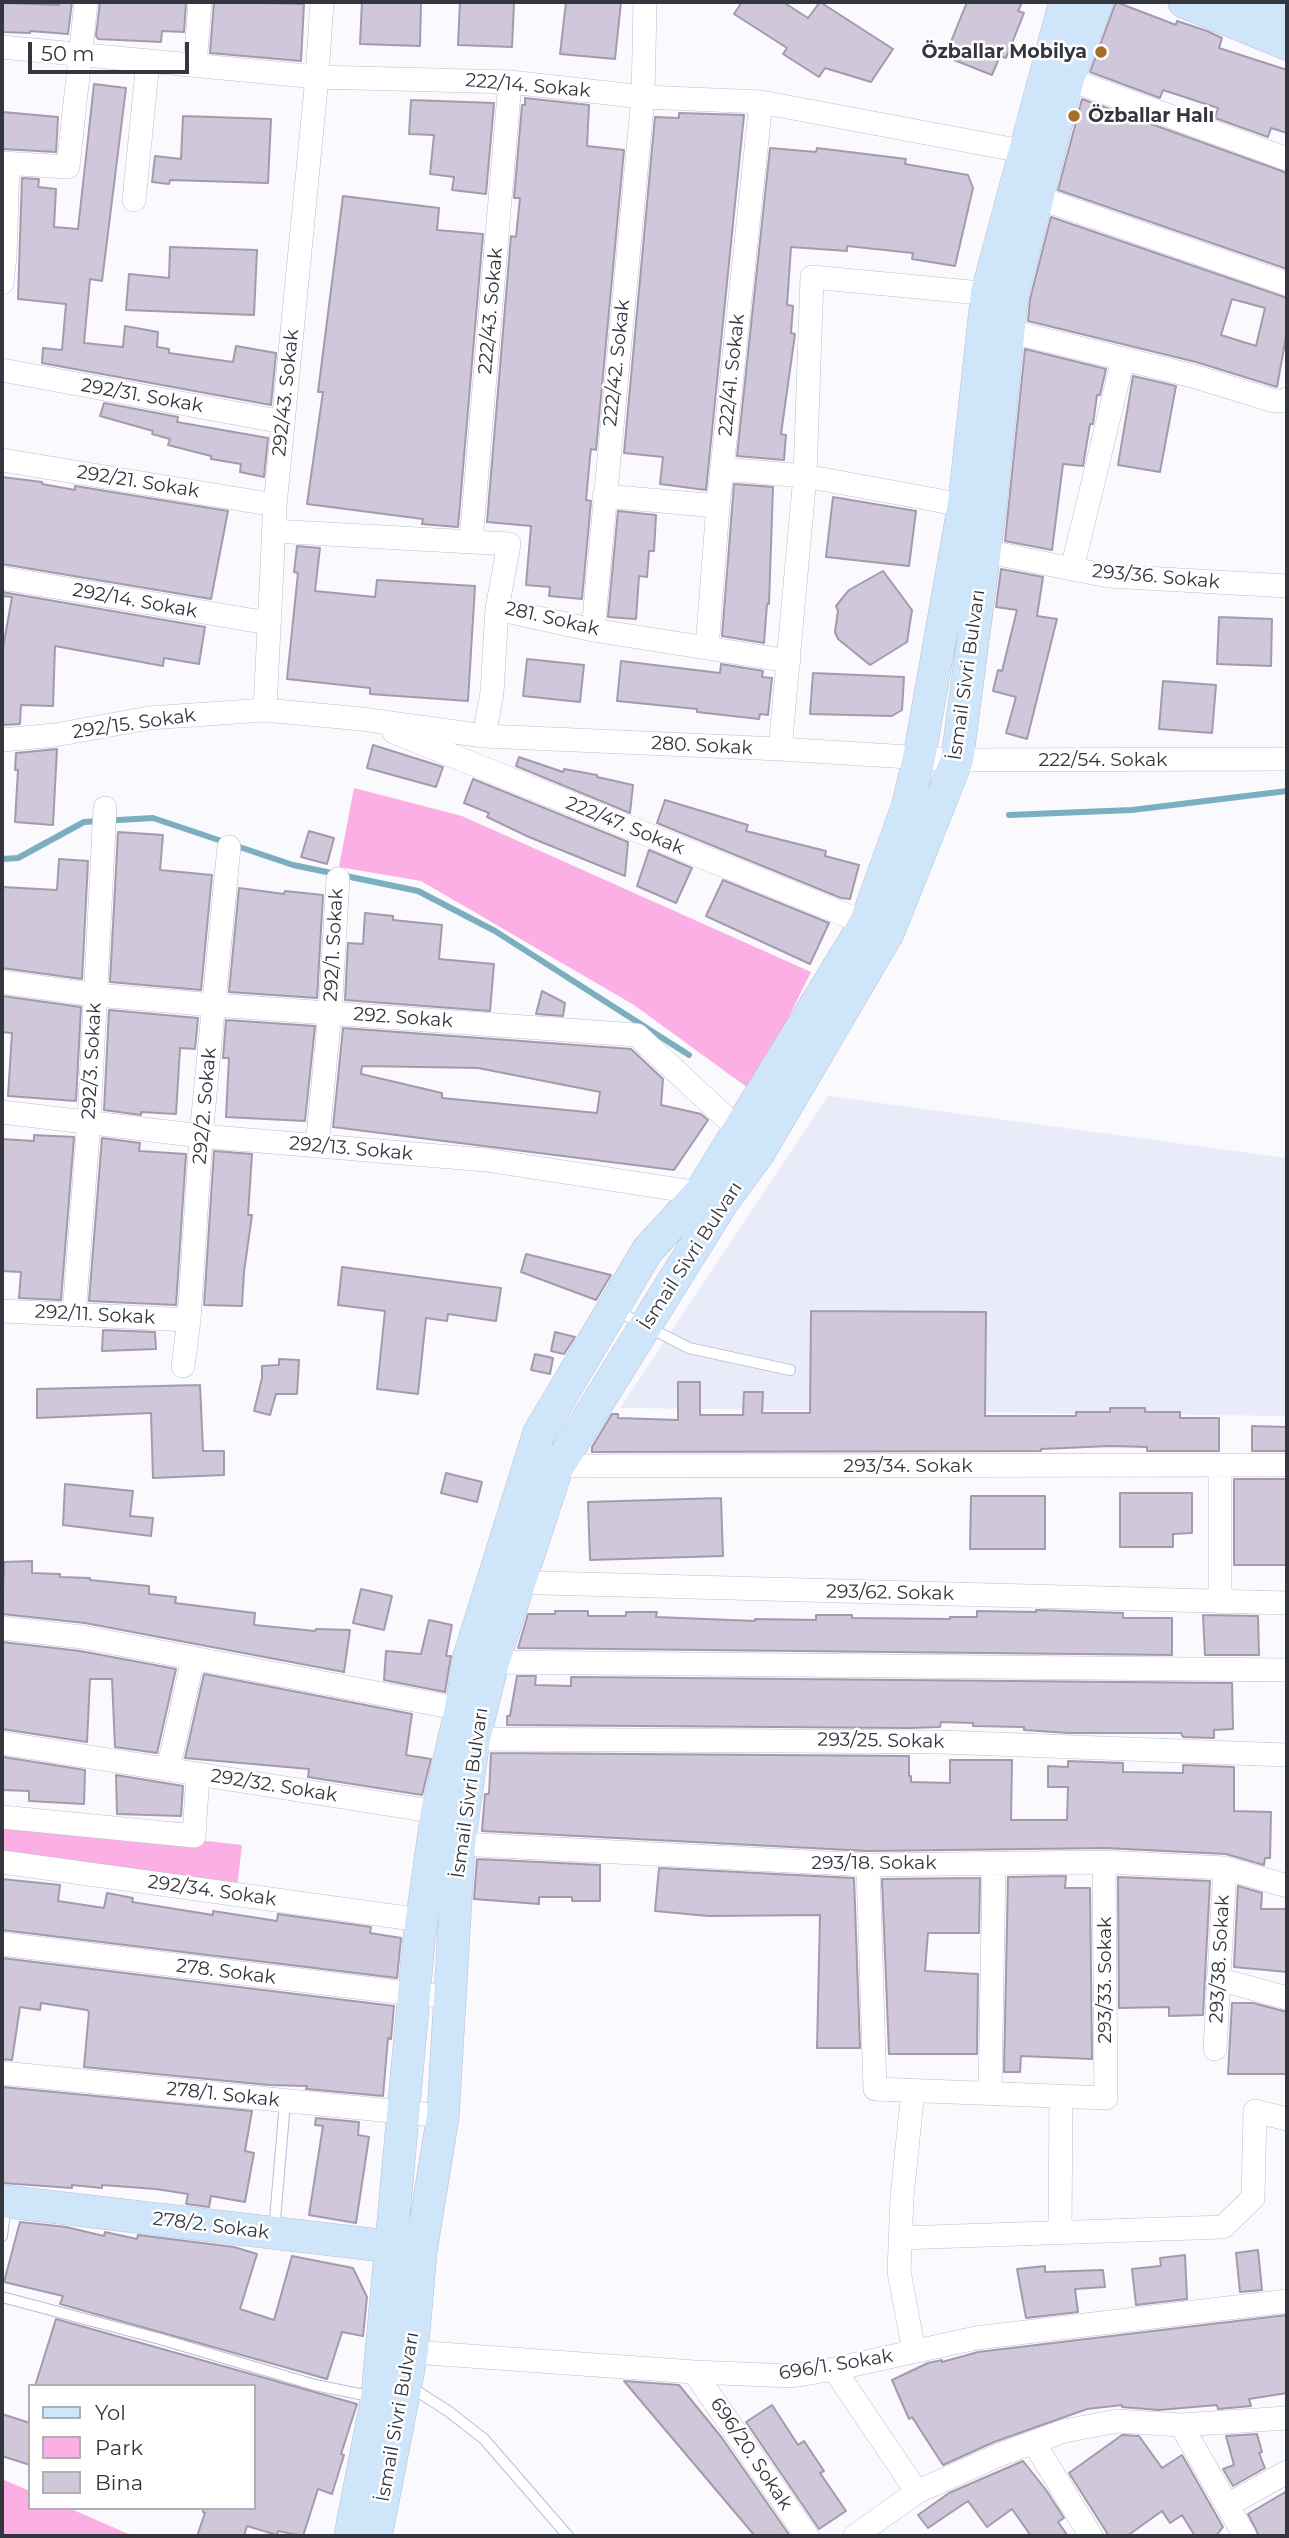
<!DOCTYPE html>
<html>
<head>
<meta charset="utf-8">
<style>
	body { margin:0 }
	#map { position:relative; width:1289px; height:2538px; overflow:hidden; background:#f9f9fe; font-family:Montserrat,sans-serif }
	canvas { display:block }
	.frame { position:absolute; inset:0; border:4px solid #34363f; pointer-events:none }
	.legend { position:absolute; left:28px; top:2384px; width:228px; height:126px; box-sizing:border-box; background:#fff; border:2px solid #aeafb2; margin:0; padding:9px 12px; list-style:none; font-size:21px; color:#34363f }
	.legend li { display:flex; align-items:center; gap:14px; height:35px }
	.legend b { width:35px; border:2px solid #aeafb2 }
	.scale { position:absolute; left:28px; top:42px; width:161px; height:32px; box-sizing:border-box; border:4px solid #34363f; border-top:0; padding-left:9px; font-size:21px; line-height:24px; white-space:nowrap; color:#34363f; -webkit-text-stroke:5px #fff; paint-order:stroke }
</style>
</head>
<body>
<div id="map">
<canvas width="1289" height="2538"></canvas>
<div class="frame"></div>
<ul class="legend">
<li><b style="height:9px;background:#cfe6fa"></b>Yol</li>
<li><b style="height:19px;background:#fcafe5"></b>Park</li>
<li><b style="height:19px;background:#d1c7db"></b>Bina</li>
</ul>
<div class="scale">50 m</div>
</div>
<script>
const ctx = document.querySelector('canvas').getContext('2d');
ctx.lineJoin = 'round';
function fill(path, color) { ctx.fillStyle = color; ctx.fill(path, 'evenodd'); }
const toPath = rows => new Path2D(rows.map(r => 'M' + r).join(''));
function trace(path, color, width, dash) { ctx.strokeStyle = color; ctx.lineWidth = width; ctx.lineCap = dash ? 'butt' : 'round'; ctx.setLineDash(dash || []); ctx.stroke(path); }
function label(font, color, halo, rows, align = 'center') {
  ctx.font = font + ' Montserrat,sans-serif'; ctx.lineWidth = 5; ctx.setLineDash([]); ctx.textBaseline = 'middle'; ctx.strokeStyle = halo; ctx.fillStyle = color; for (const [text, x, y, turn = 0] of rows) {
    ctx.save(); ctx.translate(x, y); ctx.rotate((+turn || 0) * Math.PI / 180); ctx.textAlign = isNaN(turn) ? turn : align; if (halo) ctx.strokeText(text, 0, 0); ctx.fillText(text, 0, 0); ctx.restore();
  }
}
fill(toPath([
	[828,1096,1287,1158,1287,1416,620,1408]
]), '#e9ecf8');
fill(toPath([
	[354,788,462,816,811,972,752,1091,634,1005,421,881,339,867],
	[2,1818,242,1845,237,1888,2,1861],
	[2,2479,30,2491,30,2508,69,2508,133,2536,2,2536]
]), '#fcafe5');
trace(toPath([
	[1009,815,1132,810,1287,791],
	[2,859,18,858,84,822,153,818,293,865,418,891,495,931,689,1055]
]), '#7baebe', 6);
const building = toPath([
	[59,2,72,2,68,34,30,31,30,33,2,32,2,3,59,5,59,2],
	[100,2,186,3,184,32,162,31,161,42,98,39,96,36,100,2],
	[214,2,304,4,301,61,210,53,214,2],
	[362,2,421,2,420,46,360,44,362,2],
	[460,2,514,2,512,47,458,45,460,2],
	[566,2,621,2,615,59,560,54,566,2],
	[742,2,783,2,808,18,820,2,893,49,871,82,825,68,819,77,783,54,787,48,734,14,742,2],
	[967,2,1022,2,1018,11,1024,13,1006,58,1000,56,992,75,954,60,955,58,946,54,967,2],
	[1116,2,1176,25,1177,21,1207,31,1222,38,1219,48,1287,70,1287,133,1271,128,1268,137,1215,118,1218,108,1163,90,1160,98,1090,72,1116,2],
	[94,84,126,88,102,281,90,279,84,343,123,347,125,326,158,332,157,347,169,349,169,353,233,362,236,346,276,353,271,405,42,363,43,348,62,350,66,304,18,299,22,178,39,179,38,187,56,189,54,227,78,229,94,84],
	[525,98,589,105,587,146,624,150,596,450,591,449,590,457,586,500,591,501,582,599,549,596,550,587,526,585,531,526,487,522,511,236,516,237,520,198,514,198,522,105,525,105,525,98],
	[1082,99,1287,173,1287,269,1058,190,1082,99],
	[411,100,494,103,486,194,452,190,454,177,430,174,434,135,409,134,411,100],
	[3,112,58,117,56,152,2,149,3,112],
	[679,113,744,115,706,490,660,484,663,457,624,453,655,117,679,118,679,113],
	[183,116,271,119,268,183,170,180,169,184,152,182,155,156,181,159,183,116],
	[770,148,816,152,817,148,906,159,905,164,968,175,973,188,955,266,912,259,913,253,847,246,847,251,791,247,787,305,793,306,791,333,795,334,781,434,786,435,784,460,737,456,770,148],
	[343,196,439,208,437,230,483,234,458,527,422,524,423,519,307,504,323,392,318,392,343,196],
	[1051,217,1287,298,1287,331,1277,387,1196,362,1028,321,1030,299,1051,217],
	[1232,299,1265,308,1256,346,1221,335,1232,299],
	[170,247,257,250,254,315,126,310,129,274,169,278,170,247],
	[1025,349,1106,369,1100,395,1097,395,1093,424,1090,424,1083,466,1063,464,1052,550,1005,541,1025,349],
	[1133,376,1176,386,1160,472,1118,465,1133,376],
	[104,403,178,417,177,422,268,438,264,477,240,472,241,464,211,459,211,456,168,445,170,439,152,434,153,431,100,416,104,403],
	[2,477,42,482,42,484,75,490,75,486,228,511,211,599,2,564,2,477],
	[734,484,773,487,769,604,767,604,764,643,722,636,734,484],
	[833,497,916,511,909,566,826,557,833,497],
	[618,511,656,515,654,551,649,551,647,577,639,576,636,619,608,617,618,511],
	[297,546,320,548,315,591,375,597,377,580,475,586,468,701,370,694,370,688,287,679,298,573,294,572,297,546],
	[1001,569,1043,577,1037,616,1057,619,1027,739,1006,733,1016,697,993,691,998,670,1002,671,1017,610,996,607,1001,569],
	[883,571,912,610,907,642,870,665,838,639,835,632,838,611,836,606,849,590,883,571],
	[2,592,205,627,199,664,164,658,163,666,55,646,53,706,21,705,20,724,2,725,2,654,12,597,2,596,2,592],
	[1219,617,1272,619,1271,666,1217,664,1219,617],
	[527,659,584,665,580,702,523,696,527,659],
	[621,661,720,673,721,664,763,671,762,677,772,678,768,715,760,714,759,719,697,712,697,709,617,701,621,661],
	[813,673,904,677,902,710,892,716,810,714,813,673],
	[1163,681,1216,685,1212,733,1159,729,1163,681],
	[373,745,443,767,436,787,367,768,373,745],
	[57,749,53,825,15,822,18,770,15,770,16,753,57,749],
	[519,757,563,772,564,769,597,775,597,777,633,785,630,813,516,766,519,757],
	[473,779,628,842,625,876,529,837,487,817,489,813,464,803,473,779],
	[665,800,748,825,746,831,826,851,825,856,859,865,850,899,841,898,657,823,665,800],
	[309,831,334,838,327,864,301,857,309,831],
	[118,832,163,835,160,870,212,875,201,990,110,982,118,832],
	[649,850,692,868,676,903,637,886,649,850],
	[59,859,88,861,82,979,2,968,3,887,57,890,59,859],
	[723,880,829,923,810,964,706,916,723,880],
	[239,888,284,894,285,891,323,895,317,998,229,992,239,888],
	[365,913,393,916,393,920,442,925,439,959,494,964,490,1011,345,1000,348,943,363,944,365,913],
	[542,991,565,1003,563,1016,536,1014,542,991],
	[2,996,81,1007,76,1101,8,1096,12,1033,2,1032,2,996],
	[109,1010,198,1018,195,1049,180,1048,176,1114,141,1112,141,1115,104,1110,109,1010],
	[226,1020,315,1026,305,1121,226,1117,229,1058,223,1058,226,1020],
	[343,1028,631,1049,663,1079,661,1105,701,1114,708,1120,674,1170,333,1127,343,1028],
	[362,1066,478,1068,600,1092,597,1113,442,1098,442,1093,361,1074,362,1066],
	[34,1135,74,1137,61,1300,19,1298,21,1272,2,1271,2,1139,34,1141,34,1135],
	[102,1138,140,1143,139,1151,186,1154,176,1305,89,1301,102,1138],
	[214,1151,252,1154,248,1215,252,1215,244,1272,242,1306,204,1305,214,1151],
	[526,1254,611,1275,596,1300,521,1272,526,1254],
	[342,1267,501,1288,496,1321,448,1314,447,1321,426,1318,418,1394,377,1389,385,1311,338,1305,342,1267],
	[811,1311,986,1312,985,1416,1076,1416,1076,1412,1110,1412,1110,1408,1145,1408,1145,1412,1180,1412,1180,1418,1219,1418,1219,1451,1147,1451,1147,1447,1110,1446,1041,1449,1041,1451,592,1452,592,1447,612,1414,618,1414,618,1418,678,1420,678,1382,700,1382,700,1415,743,1415,744,1392,763,1392,762,1413,810,1413,811,1311],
	[103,1330,155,1332,156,1349,102,1351,103,1330],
	[555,1332,575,1337,564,1354,551,1351,555,1332],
	[535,1354,553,1358,550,1374,531,1370,535,1354],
	[279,1359,299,1360,297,1394,276,1394,270,1415,254,1411,262,1378,262,1366,279,1365,279,1359],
	[200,1385,203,1451,224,1451,224,1475,153,1478,151,1413,37,1418,37,1389,200,1385],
	[1252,1426,1287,1427,1287,1451,1252,1451,1252,1426],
	[446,1473,482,1482,477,1502,441,1493,446,1473],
	[1234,1479,1287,1479,1287,1565,1234,1565,1234,1479],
	[65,1484,133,1491,130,1516,153,1518,151,1536,63,1525,65,1484],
	[1120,1493,1192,1493,1192,1533,1173,1534,1173,1547,1120,1547,1120,1493],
	[971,1496,1045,1496,1045,1549,970,1549,971,1496],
	[721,1498,723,1556,590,1560,588,1502,721,1498],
	[32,1561,32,1573,60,1574,60,1577,90,1578,90,1580,149,1586,149,1594,176,1597,175,1603,255,1613,254,1625,315,1631,316,1629,350,1630,344,1672,85,1623,2,1614,4,1562,32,1561],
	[361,1589,392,1596,384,1630,353,1623,361,1589],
	[1036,1610,1123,1613,1123,1618,1172,1618,1172,1655,518,1648,528,1614,555,1614,555,1611,588,1611,588,1616,626,1616,626,1612,657,1612,656,1617,755,1621,755,1619,816,1620,816,1615,852,1615,852,1618,950,1619,950,1617,977,1617,977,1611,1036,1612,1036,1610],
	[1203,1615,1258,1616,1259,1655,1205,1655,1203,1615],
	[429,1620,452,1625,446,1656,451,1656,445,1692,384,1680,386,1651,421,1654,429,1620],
	[2,1642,80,1651,176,1669,157,1753,115,1747,112,1679,90,1679,87,1742,2,1729,2,1642],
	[204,1674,412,1714,406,1755,431,1759,422,1795,308,1777,309,1769,185,1758,204,1674],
	[517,1676,536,1676,535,1685,571,1686,571,1677,1232,1683,1233,1729,1214,1730,1214,1738,1183,1737,1181,1733,1069,1733,1024,1730,1024,1727,973,1726,973,1723,941,1722,940,1727,909,1728,507,1725,507,1716,510,1716,517,1676],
	[491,1753,909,1756,909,1776,911,1776,911,1782,950,1783,950,1760,1012,1760,1011,1820,1067,1820,1068,1787,1048,1787,1048,1766,1068,1767,1068,1761,1123,1763,1123,1772,1183,1773,1183,1765,1234,1767,1234,1811,1271,1812,1270,1858,1265,1858,1264,1865,1226,1854,1105,1848,868,1851,482,1831,485,1794,489,1794,491,1753],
	[3,1757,85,1770,84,1804,29,1801,29,1791,2,1790,3,1757],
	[116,1775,183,1786,181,1816,117,1814,116,1775],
	[477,1859,600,1865,600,1901,572,1901,572,1897,539,1897,539,1904,474,1899,477,1859],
	[659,1868,854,1878,860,2048,817,2048,820,1915,708,1916,655,1911,659,1868],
	[1066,1876,1065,1888,1090,1888,1092,2059,1021,2056,1020,2072,1004,2072,1008,1877,1066,1876],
	[1118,1877,1210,1881,1203,2015,1169,2016,1169,2007,1119,2008,1118,1877],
	[980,1878,979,1933,928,1933,925,1971,978,1974,977,2054,889,2054,882,1879,980,1878],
	[2,1879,60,1885,58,1901,104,1908,107,1893,133,1898,132,1902,213,1915,213,1911,277,1921,278,1914,371,1927,370,1933,401,1938,397,1978,2,1930,2,1879],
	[1238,1886,1262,1893,1261,1909,1287,1909,1287,1972,1234,1967,1238,1886],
	[2,1958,394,2006,391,2039,388,2038,383,2096,306,2089,307,2086,269,2085,84,2067,89,2012,87,2010,41,2003,40,2010,20,2007,12,2060,2,2059,2,1958],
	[1232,2003,1253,2003,1287,2012,1287,2074,1228,2074,1232,2003],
	[2,2087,252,2111,245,2151,254,2153,245,2202,211,2196,209,2207,186,2204,188,2194,156,2189,102,2185,102,2188,72,2185,72,2188,2,2183,2,2087],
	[316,2118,359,2122,358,2135,369,2137,356,2223,309,2215,323,2126,315,2125,316,2118],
	[20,2222,66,2227,104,2236,105,2232,137,2239,138,2235,234,2247,257,2254,240,2309,274,2320,292,2256,353,2268,367,2297,363,2336,342,2332,327,2379,60,2304,63,2296,4,2282,20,2222],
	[1258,2250,1262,2290,1240,2292,1236,2253,1258,2250],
	[1185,2255,1187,2299,1136,2305,1132,2269,1161,2266,1160,2258,1185,2255],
	[1045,2266,1045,2272,1103,2270,1105,2287,1075,2289,1078,2312,1026,2318,1017,2269,1045,2266],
	[1287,2315,1287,2393,1249,2399,1251,2406,1218,2409,1217,2405,1159,2410,1122,2407,1122,2405,1087,2409,994,2442,943,2465,912,2417,909,2419,892,2380,928,2363,942,2360,942,2362,978,2352,1287,2315],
	[56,2319,357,2404,341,2454,344,2455,332,2494,318,2489,303,2536,278,2531,277,2535,247,2526,244,2536,197,2536,205,2513,203,2512,203,2508,254,2508,254,2386,35,2386,56,2319],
	[624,2381,679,2385,722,2438,790,2536,755,2536,624,2381],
	[772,2405,798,2445,804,2441,824,2471,820,2473,846,2511,819,2529,746,2422,772,2405],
	[2,2414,30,2423,30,2465,2,2456,2,2414],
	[1257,2434,1262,2452,1259,2453,1265,2468,1233,2486,1223,2469,1234,2465,1226,2436,1257,2434],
	[1122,2435,1139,2436,1162,2468,1182,2455,1223,2527,1216,2536,1195,2536,1182,2515,1170,2523,1162,2511,1127,2536,1109,2536,1069,2473,1122,2435],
	[1023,2461,1046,2490,1064,2518,1058,2522,1068,2536,1031,2536,1012,2509,987,2527,968,2501,928,2528,918,2515,949,2493,1023,2461],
	[1287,2491,1287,2536,1259,2536,1248,2514,1287,2491]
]);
fill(building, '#d1c7db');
trace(building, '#a49aae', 2);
const lane = toPath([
	[615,1310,689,1348,790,1370],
	[274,2231,285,2102],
	[2,2236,6,2204],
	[2,2297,160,2339,315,2385,374,2397],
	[409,2386,448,2411,484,2439,568,2536]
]);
const street = toPath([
	[2,47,317,77,510,82,643,97,761,102,1038,154],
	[195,65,200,2],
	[1068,79,1287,159],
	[2,163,68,167,86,2],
	[1039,198,1287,284],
	[134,200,148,61],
	[2,283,5,256,8,164],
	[1009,331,1193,376,1274,401,1284,401,1287,399],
	[1123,359,1072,569,1109,576,1287,586],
	[2,370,283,422],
	[2,460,275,505],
	[722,469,805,476,812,277,1002,295],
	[604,496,718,506],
	[273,531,509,544,497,609,593,630,789,661],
	[471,541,510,82],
	[985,551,1072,569],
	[2,578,268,623],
	[593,630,643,97,645,2],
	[707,648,718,506,761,102],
	[265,710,275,505,317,77,322,2],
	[394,732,878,928],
	[484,736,492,693,497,609],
	[2,740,55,735,149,718,265,710,362,719,484,736,780,749,957,760,1287,759],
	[780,749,805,476,979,508],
	[2,982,96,995,215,1005,637,1035,750,1140],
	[2,1112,201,1136,486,1160,700,1193],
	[317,1146,330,1012,338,879],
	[2,1311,189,1320],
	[74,1314,89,1121,105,808],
	[183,1366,189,1320,201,1136,229,847],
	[1220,1465,1220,1602],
	[546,1466,1287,1465],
	[507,1582,1287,1603],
	[2,1628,82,1637,461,1709],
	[493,1662,1287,1670],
	[474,1739,941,1742,1287,1755],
	[2,1743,437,1812],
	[168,1769,193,1659],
	[2,1817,194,1836,198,1774],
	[459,1844,868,1865,1104,1862,1225,1868,1287,1886],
	[2,1862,421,1920],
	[868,1865,875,2089,1106,2098,1104,1862],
	[2,1944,414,1994,451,1996],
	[1218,1979,1287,1998],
	[1215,2049,1225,1868],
	[2,2073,443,2116],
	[913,2090,902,2197,899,2272,914,2351],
	[990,2093,994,1863],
	[1060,2233,1061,2096],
	[900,2238,1223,2227,1253,2198,1255,2111,1287,2119],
	[399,2351,694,2372,792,2376,834,2369,976,2338,1287,2301],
	[834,2369,917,2492],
	[694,2372,807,2536],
	[1181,2425,1245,2536],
	[1034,2443,1091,2536],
	[1228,2505,1287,2472],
	[855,2536,917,2492,999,2455,1064,2431,1117,2421,1181,2425,1287,2418]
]);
const secondary = toPath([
	[1184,2,1287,44],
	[1244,2,1287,23],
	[2,2201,411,2249],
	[350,2536,377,2398,419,1940,437,1812,461,1709,469,1657,539,1433,647,1251,700,1193,866,922,907,808,919,758,964,504,987,293,1065,2],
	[376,2536,412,2352,421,2250,443,2116,459,1844,474,1739,493,1662,557,1468,722,1203,760,1151,888,933,957,760,990,511,1012,296,1068,79,1097,2]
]);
trace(lane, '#b9bdd2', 12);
trace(street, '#b9bdd2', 24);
trace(secondary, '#b9bdd2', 33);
trace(lane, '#fff', 10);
trace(street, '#fff', 23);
trace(secondary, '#cfe6fa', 32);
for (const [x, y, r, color] of [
	[1101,52,7,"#a56f29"],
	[1074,116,7,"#a56f29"]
]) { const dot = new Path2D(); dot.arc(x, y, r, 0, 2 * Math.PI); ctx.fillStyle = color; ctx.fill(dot); trace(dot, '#fff', 2.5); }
label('bold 19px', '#34363f', '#fff', [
	["Özballar Mobilya",1087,52],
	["Özballar Halı",1088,116,"left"]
], 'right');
label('19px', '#34363f', '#fff', [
	["222/14. Sokak",528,86,5],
	["222/43. Sokak",491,311,-85],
	["222/42. Sokak",617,363,-84],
	["222/41. Sokak",732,375,-84],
	["292/43. Sokak",286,393,-84],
	["292/31. Sokak",142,396,10],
	["292/21. Sokak",138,482,9],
	["293/36. Sokak",1156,577,5],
	["292/14. Sokak",135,601,10],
	["281. Sokak",552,619,13],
	["İsmail Sivri Bulvarı",967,675,-82],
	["292/15. Sokak",134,724,-8],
	["280. Sokak",702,746,3],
	["222/54. Sokak",1103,760],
	["222/47. Sokak",625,826,22],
	["292/1. Sokak",334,945,-87],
	["292. Sokak",403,1018,4],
	["292/3. Sokak",92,1061,-87],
	["292/2. Sokak",205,1106,-85],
	["292/13. Sokak",351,1149,5],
	["İsmail Sivri Bulvarı",691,1256,-57],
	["292/11. Sokak",95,1315,3],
	["293/34. Sokak",908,1466],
	["293/62. Sokak",890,1593,1],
	["293/25. Sokak",881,1741,1],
	["292/32. Sokak",274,1786,9],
	["İsmail Sivri Bulvarı",470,1793,-82],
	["293/18. Sokak",874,1863],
	["292/34. Sokak",212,1891,8],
	["293/38. Sokak",1220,1959,-87],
	["278. Sokak",226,1972,7],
	["293/33. Sokak",1105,1980,-90],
	["278/1. Sokak",223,2095,6],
	["278/2. Sokak",211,2226,7],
	["696/1. Sokak",836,2365,-9],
	["İsmail Sivri Bulvarı",398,2417,-80],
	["696/20. Sokak",751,2454,56]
]);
</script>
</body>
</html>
